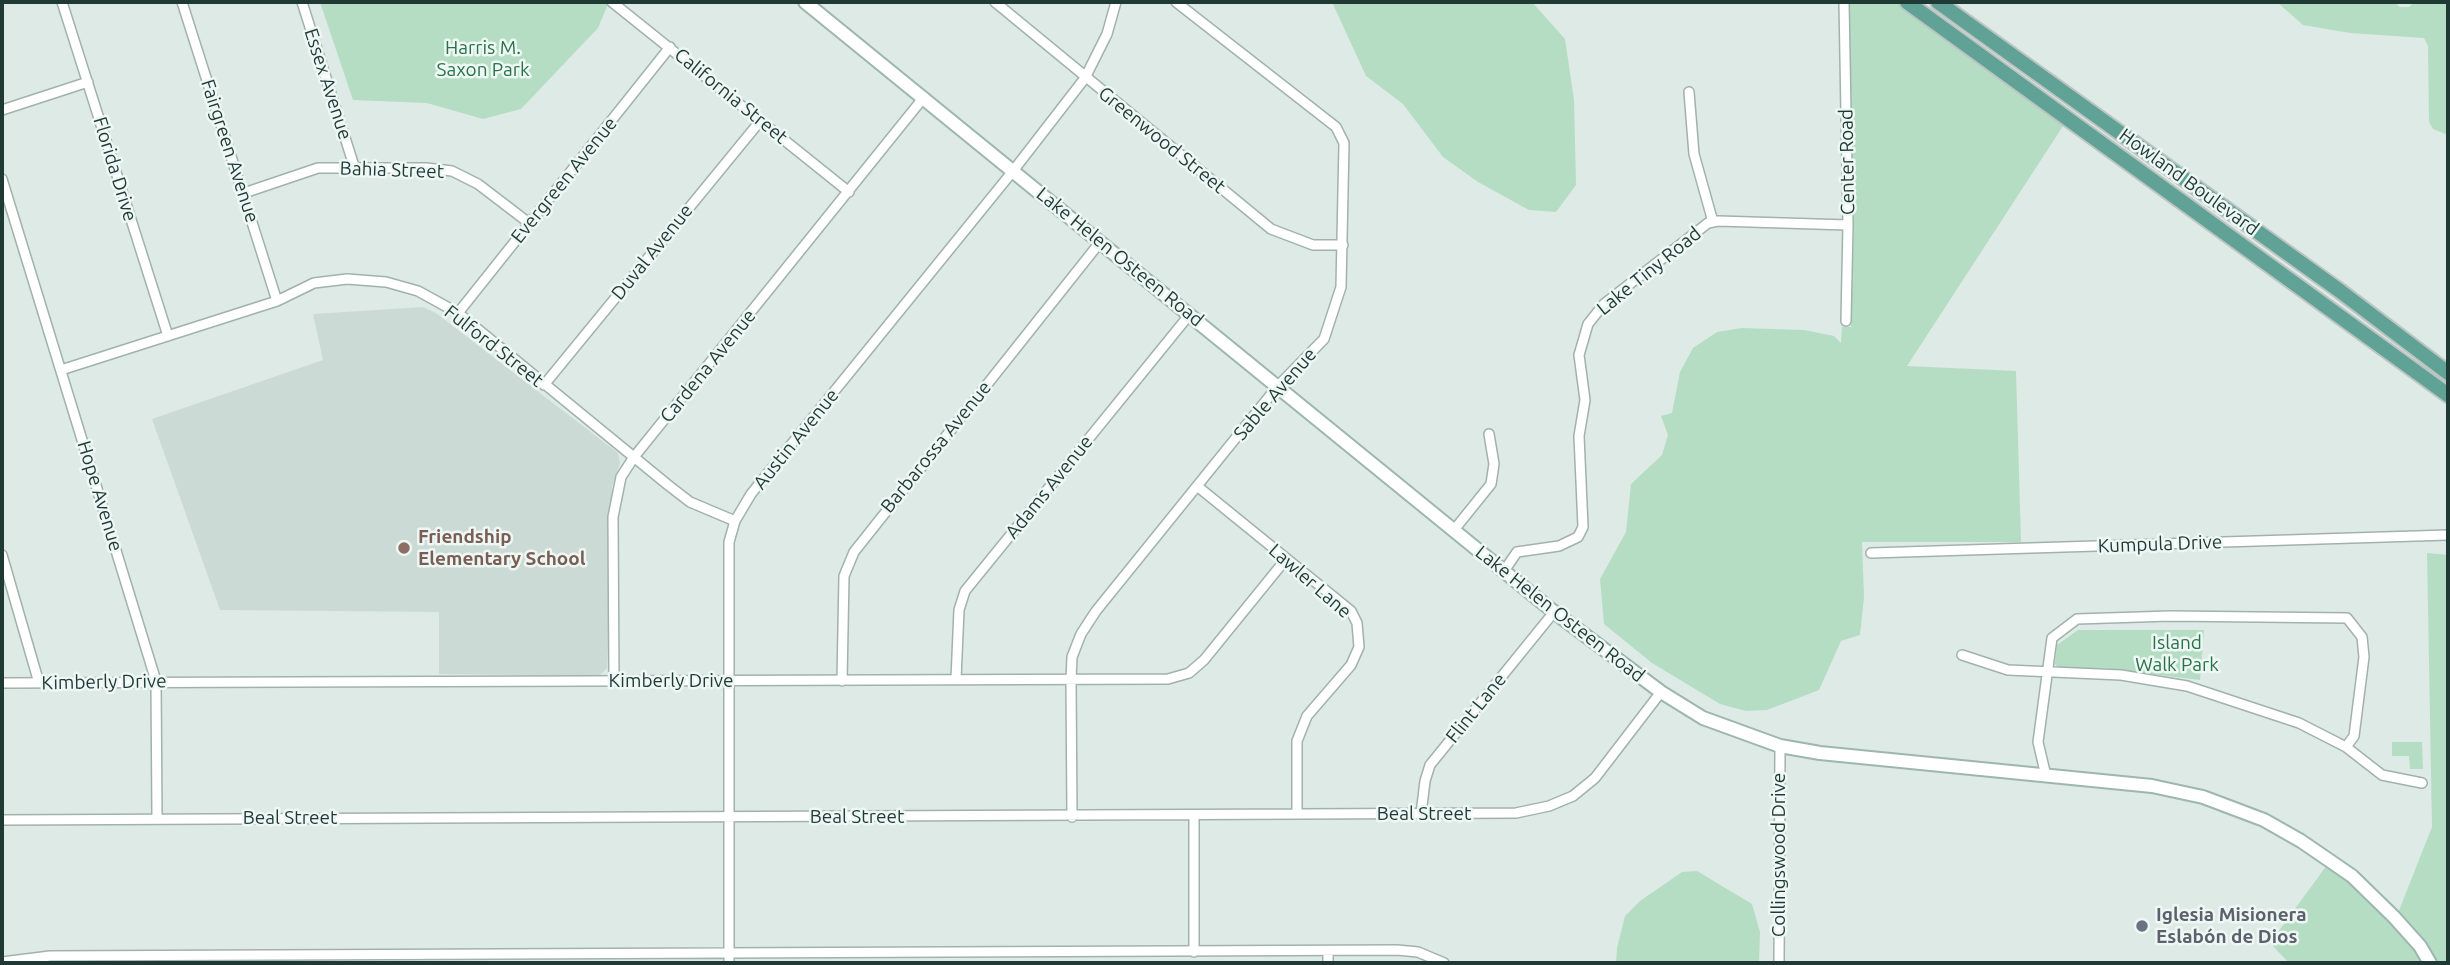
<!DOCTYPE html>
<html>
<head>
<meta charset="utf-8">
<style>
	body { margin:0 }
	#map { position:relative; width:2450px; height:965px; overflow:hidden; background:#deeae6; font-family:Ubuntu,sans-serif }
	canvas { display:block }
	.frame { position:absolute; inset:0; border:4px solid #1f3a35; pointer-events:none }
</style>
</head>
<body>
<div id="map">
<canvas width="2450" height="965"></canvas>
<div class="frame"></div>
</div>
<script>
const ctx = document.querySelector('canvas').getContext('2d');
ctx.lineJoin = 'round';
function fill(path, color) { ctx.fillStyle = color; ctx.fill(path, 'evenodd'); }
const toPath = rows => new Path2D(rows.map(r => 'M' + r).join(''));
function trace(path, color, width, dash) { ctx.strokeStyle = color; ctx.lineWidth = width; ctx.lineCap = dash ? 'butt' : 'round'; ctx.setLineDash(dash || []); ctx.stroke(path); }
function label(font, color, halo, rows, align = 'center') {
  ctx.font = font + ' Ubuntu,sans-serif'; ctx.lineWidth = 5; ctx.setLineDash([]); ctx.textBaseline = 'middle'; ctx.strokeStyle = halo; ctx.fillStyle = color; for (const [text, x, y, turn = 0] of rows) {
    ctx.save(); ctx.translate(x, y); ctx.rotate((+turn || 0) * Math.PI / 180); ctx.textAlign = isNaN(turn) ? turn : align; if (halo) ctx.strokeText(text, 0, 0); ctx.fillText(text, 0, 0); ctx.restore();
  }
}
fill(toPath([
	[423,307,436,313,618,453,620,463,612,486,607,668,599,676,439,674,439,612,220,610,152,419,323,360,313,314]
]), '#ccdad5');
fill(toPath([
	[320,2,605,2,608,4,598,28,521,109,483,119,427,103,353,100],
	[1332,2,1532,2,1565,39,1574,100,1576,185,1556,212,1529,210,1478,182,1443,157,1403,104,1366,76],
	[1849,2,1898,2,2065,123,1907,366,2016,371,2021,542,1862,542,1864,597,1860,635,1841,641,1819,690,1767,710,1746,711,1720,704,1652,663,1604,624,1600,579,1626,532,1631,484,1662,455,1668,435,1661,416,1672,413,1680,372,1693,348,1717,332,1742,328,1804,330,1834,336,1841,343,1842,327,1851,327,1854,220],
	[2277,2,2394,2,2400,7,2409,7,2414,2,2448,2,2448,135,2433,129,2429,122,2428,46,2424,38,2350,33,2303,25],
	[2427,553,2448,555,2448,963,2436,963,2424,943,2398,913,2432,827],
	[2078,630,2204,630,2200,680,2102,668,2096,673,2060,670,2055,664,2057,645],
	[2392,742,2422,742,2423,769,2410,769,2409,756,2392,756],
	[2327,865,2349,881,2391,921,2425,963,2289,963,2270,943],
	[1697,871,1752,904,1760,932,1759,963,1616,963,1617,948,1625,916,1640,901,1682,872]
]), '#b5ddc3');
const street = toPath([
	[62,2,168,336],
	[182,2,277,301],
	[302,2,354,166],
	[612,2,849,192],
	[995,2,1271,229,1313,245,1343,245],
	[1844,2,1848,225,1846,321],
	[1689,92,1694,154,1713,222],
	[2,110,88,82],
	[2,179,156,681,157,818],
	[244,193,318,168,426,168,452,171,478,184,529,223],
	[458,313,670,47],
	[61,370,277,301,314,283,347,279,386,282,418,291,458,313,668,485,690,502,735,521],
	[544,385,761,120],
	[1197,486,1351,611,1357,623,1359,647,1351,665,1307,716,1297,741,1297,814],
	[1454,530,1491,484,1494,464,1489,434],
	[1871,553,2448,535],
	[2,555,39,683],
	[1504,571,1517,552,1559,546,1578,537,1583,527,1579,436,1585,400,1579,355,1588,324,1604,304,1708,223,1718,221,1848,225],
	[1962,655,2008,670,2121,675,2187,686,2299,723,2346,747,2382,775,2422,783],
	[956,679,959,610,965,591,1190,314],
	[614,681,613,517,621,477,634,457,924,97],
	[842,681,844,576,854,552,1101,241],
	[2,683,1168,679,1189,673,1204,660,1286,559],
	[2046,776,2038,742,2052,638,2077,619,2170,616,2347,618,2362,637,2364,657,2354,736,2346,747],
	[1421,814,1425,781,1430,765,1554,612],
	[1194,816,1194,952],
	[1072,817,1071,680,1072,657,1081,634,1096,611,1277,387,1324,339,1341,287,1344,143,1336,127,1176,2],
	[2,820,1516,813,1549,806,1573,796,1595,778,1661,692],
	[2,962,50,956,1397,950,1418,952,1444,963],
	[729,963,729,542,735,521,751,494,1013,171,1085,78,1107,34,1116,2],
	[1328,963,1328,952],
	[1779,963,1780,746]
]);
const secondary = toPath([
	[805,2,1554,612,1661,692,1703,718,1780,746,1820,753,2152,786,2203,797,2264,820,2301,841,2352,876,2394,917,2420,946,2430,963]
]);
const primary = toPath([
	[1907,2,2448,395],
	[1938,2,2340,291,2448,373]
]);
trace(street, '#a1b2ad', 12);
trace(secondary, '#9db6af', 16);
trace(primary, '#bcc4c2', 18);
trace(street, '#fff', 9);
trace(secondary, '#fff', 12);
trace(primary, '#60a296', 14);
for (const [x, y, r, color] of [
	[404,548,7,"#8d6e63"],
	[2142,926,7,"#6b7280"]
]) { const dot = new Path2D(); dot.arc(x, y, r, 0, 2 * Math.PI); ctx.fillStyle = color; ctx.fill(dot); trace(dot, '#eef7f3', 2.5); }
label('19px', '#28734a', '#eef7f3', [
	["Harris M.",483,48],
	["Saxon Park",483,70],
	["Island",2177,643],
	["Walk Park",2177,665]
]);
label('19px', '#1f3a35', '#eef7f3', [
	["Essex Avenue",328,84,72],
	["California Street",731,96,39],
	["Greenwood Street",1162,140,39],
	["Fairgreen Avenue",230,151,72],
	["Center Road",1847,162,-91],
	["Florida Drive",115,169,73],
	["Bahia Street",392,170,2],
	["Evergreen Avenue",564,180,-51],
	["Howland Boulevard",2189,182,36],
	["Duval Avenue",652,252,-51],
	["Lake Helen Osteen Road",1120,257,39],
	["Lake Tiny Road",1649,271,-39],
	["Fulford Street",494,346,38],
	["Cardena Avenue",708,366,-51],
	["Sable Avenue",1275,394,-49],
	["Austin Avenue",796,439,-51],
	["Barbarossa Avenue",936,447,-51],
	["Adams Avenue",1049,487,-51],
	["Hope Avenue",100,496,73],
	["Kumpula Drive",2160,544,-2],
	["Lawler Lane",1310,581,41],
	["Lake Helen Osteen Road",1560,614,38],
	["Kimberly Drive",671,681],
	["Kimberly Drive",104,682,-1],
	["Flint Lane",1476,708,-51],
	["Beal Street",1424,814],
	["Beal Street",857,817],
	["Beal Street",290,818],
	["Collingswood Drive",1779,855,-90]
]);
label('bold 19px', '#785e54', '#eef7f3', [
	["Friendship",418,537],
	["Elementary School",418,559]
], 'left');
label('bold 19px', '#5b616d', '#eef7f3', [
	["Iglesia Misionera",2156,915],
	["Eslabón de Dios",2156,937]
], 'left');
</script>
</body>
</html>
